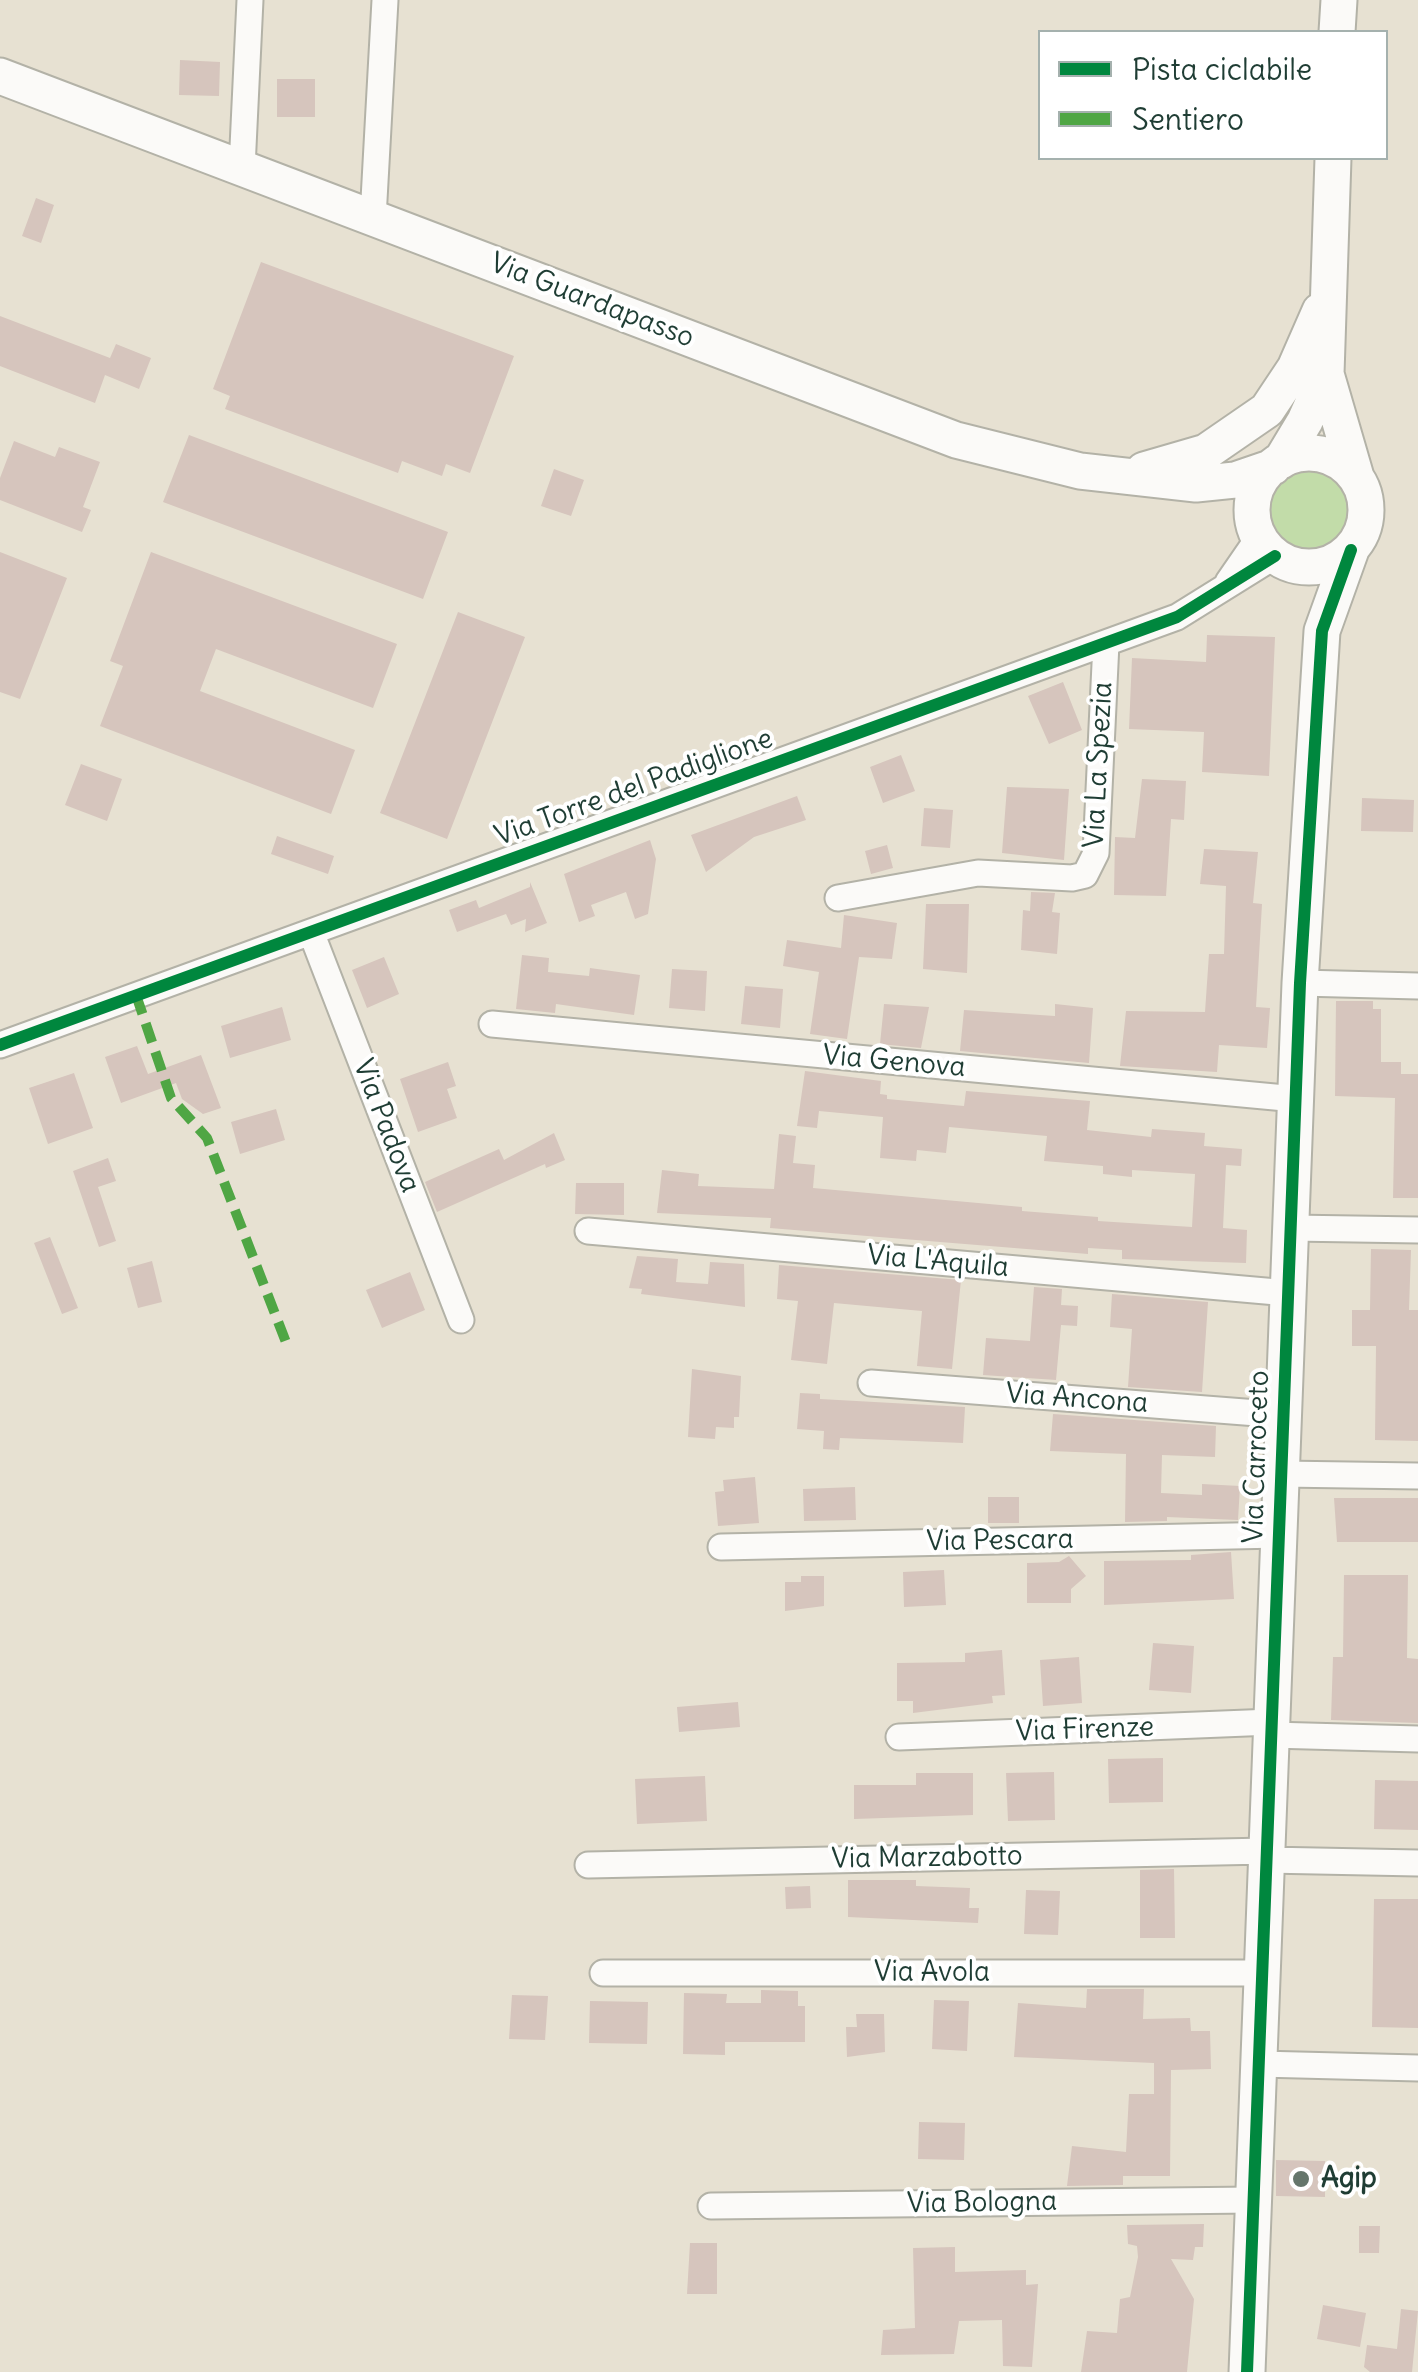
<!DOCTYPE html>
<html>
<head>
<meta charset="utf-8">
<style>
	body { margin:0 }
	#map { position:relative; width:1418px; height:2372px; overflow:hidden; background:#e7e1d2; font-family:Delius,sans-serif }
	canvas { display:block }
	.legend { position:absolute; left:1038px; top:30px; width:350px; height:130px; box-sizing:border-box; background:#fff; border:2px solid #a5b1ae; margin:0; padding:12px 18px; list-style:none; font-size:30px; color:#1f3d34 }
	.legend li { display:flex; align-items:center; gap:20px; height:50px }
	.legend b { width:50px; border:2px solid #a5b1ae }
</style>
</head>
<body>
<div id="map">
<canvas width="1418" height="2372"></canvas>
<ul class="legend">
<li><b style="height:12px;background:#00873e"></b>Pista ciclabile</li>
<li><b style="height:12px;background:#4fa644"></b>Sentiero</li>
</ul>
</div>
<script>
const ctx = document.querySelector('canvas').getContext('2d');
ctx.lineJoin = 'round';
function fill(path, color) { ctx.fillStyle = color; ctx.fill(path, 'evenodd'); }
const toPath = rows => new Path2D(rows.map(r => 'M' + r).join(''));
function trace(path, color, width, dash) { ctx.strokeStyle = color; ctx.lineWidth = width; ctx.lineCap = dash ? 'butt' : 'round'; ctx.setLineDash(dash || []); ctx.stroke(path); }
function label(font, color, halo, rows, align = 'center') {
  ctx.font = font + ' Delius,sans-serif'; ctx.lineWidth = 8; ctx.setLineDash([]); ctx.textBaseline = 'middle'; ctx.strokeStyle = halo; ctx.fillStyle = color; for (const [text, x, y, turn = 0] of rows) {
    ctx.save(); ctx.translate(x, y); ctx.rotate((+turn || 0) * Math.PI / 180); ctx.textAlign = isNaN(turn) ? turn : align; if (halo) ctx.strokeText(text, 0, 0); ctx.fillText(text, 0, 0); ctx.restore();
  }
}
fill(toPath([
	'1264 510a46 46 0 1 1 92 0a46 46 0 1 1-92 0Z'
]), '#c2dca9');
fill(toPath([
	[180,60,220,62,219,96,179,95],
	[277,79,315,79,315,117,277,117],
	[36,198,54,205,41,243,22,236],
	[261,262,514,356,470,473,446,464,442,476,402,461,398,473,225,409,230,396,213,389],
	[0,316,110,358,116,344,151,358,139,389,105,375,95,403,0,366],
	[189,435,448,532,423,599,163,502],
	[14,441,55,457,59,447,100,462,83,507,91,510,82,532,0,500,0,478],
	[554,469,584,480,571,516,541,506],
	[0,552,67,578,20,699,0,692],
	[151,552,397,644,373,708,216,649,200,691,355,750,331,814,100,726,123,666,110,661],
	[458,612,525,637,447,839,380,813],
	[1207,635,1275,637,1269,776,1202,772,1204,732,1129,729,1132,658,1206,662],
	[1063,682,1082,730,1049,744,1028,696],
	[901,755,915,791,883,803,870,767],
	[81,764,122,779,107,821,65,805],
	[1142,779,1186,781,1184,820,1171,819,1166,896,1114,895,1115,837,1135,838],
	[1007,787,1069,789,1064,860,1002,853],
	[797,796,806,820,754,837,706,872,691,835],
	[1362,798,1414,800,1413,832,1361,831],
	[924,808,953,810,950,848,921,846],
	[277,836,334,856,328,874,271,854],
	[650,840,656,859,648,914,635,919,626,892,591,905,595,916,579,922,564,874],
	[887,845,893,868,871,874,865,851],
	[1204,849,1258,852,1253,903,1262,904,1256,1007,1270,1008,1267,1048,1219,1045,1217,1072,1120,1066,1126,1011,1205,1012,1209,954,1224,954,1226,886,1200,884],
	[530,882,547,923,525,932,526,919,511,925,506,914,457,932,449,910,476,900,479,908,530,887],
	[1031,892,1055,893,1052,912,1060,913,1057,954,1021,950,1023,910,1030,911],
	[926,904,969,904,967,973,923,969],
	[844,915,897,923,892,959,859,957,847,1039,810,1034,819,972,783,966,787,940,841,948],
	[522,955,549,958,548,972,589,976,590,968,640,975,634,1015,556,1004,555,1013,516,1009],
	[384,957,399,994,367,1008,352,970],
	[672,969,707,971,705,1011,669,1008],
	[745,986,783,989,780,1028,741,1024],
	[1336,1001,1373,1001,1373,1009,1381,1009,1381,1062,1401,1062,1401,1074,1418,1074,1418,1198,1393,1198,1395,1098,1335,1096],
	[884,1004,929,1007,921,1048,880,1044],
	[1055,1004,1093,1008,1089,1063,960,1051,964,1010,1055,1016],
	[282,1007,291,1040,230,1058,221,1026],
	[137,1046,148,1074,201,1055,221,1108,203,1114,182,1099,176,1083,121,1103,105,1057],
	[448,1062,456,1086,447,1089,457,1118,418,1132,400,1079],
	[805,1071,881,1081,880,1094,887,1095,887,1099,964,1106,966,1091,1090,1101,1087,1130,1151,1137,1152,1129,1205,1133,1204,1146,1242,1149,1241,1166,1226,1165,1223,1228,1247,1230,1246,1263,1122,1259,1122,1250,1088,1248,1088,1254,928,1241,770,1228,771,1218,657,1213,662,1170,699,1174,698,1186,774,1189,779,1134,796,1136,793,1163,815,1165,813,1188,1022,1207,1022,1211,1098,1217,1098,1221,1192,1227,1195,1174,1132,1170,1132,1177,1103,1174,1103,1166,1044,1161,1047,1136,949,1127,946,1153,917,1150,916,1161,880,1158,883,1117,819,1111,817,1128,797,1126],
	[74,1073,93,1128,48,1144,29,1088],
	[276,1109,285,1140,240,1154,231,1122],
	[554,1133,565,1160,546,1168,545,1164,437,1212,425,1182,499,1149,504,1160],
	[108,1158,116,1181,98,1187,116,1241,99,1247,73,1171],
	[576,1183,624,1183,624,1215,575,1214],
	[50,1237,78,1308,62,1314,34,1243],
	[1371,1249,1411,1250,1409,1310,1418,1310,1418,1441,1375,1440,1376,1346,1352,1346,1352,1310,1370,1310],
	[637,1256,678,1259,676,1282,708,1284,710,1262,744,1264,745,1307,641,1294,642,1289,629,1288],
	[152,1261,162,1302,138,1308,127,1268],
	[779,1265,961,1280,952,1369,917,1366,922,1311,834,1303,827,1364,791,1360,798,1301,777,1299],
	[410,1272,425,1310,382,1328,366,1290],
	[1034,1287,1062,1289,1061,1305,1078,1306,1077,1326,1061,1325,1056,1380,983,1375,986,1338,1030,1341],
	[1112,1294,1208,1302,1202,1392,1128,1387,1132,1329,1110,1327],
	[692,1369,741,1376,739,1417,734,1417,734,1428,716,1427,715,1439,688,1437],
	[800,1393,820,1394,820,1399,965,1407,963,1443,840,1438,839,1450,823,1449,824,1431,797,1429],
	[1053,1414,1216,1426,1215,1457,1162,1455,1161,1493,1202,1495,1202,1484,1240,1486,1238,1520,1167,1517,1167,1521,1125,1522,1126,1454,1050,1451],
	[755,1477,759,1523,718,1526,715,1492,724,1491,723,1480],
	[855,1487,856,1520,804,1521,803,1489],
	[988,1497,1019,1497,1019,1523,988,1523],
	[1334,1498,1418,1498,1418,1542,1337,1542],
	[1231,1552,1234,1599,1104,1605,1104,1561,1191,1560,1191,1555],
	[1069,1556,1086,1576,1071,1589,1071,1603,1027,1603,1027,1563,1059,1562],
	[944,1570,946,1605,904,1607,903,1572],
	[1344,1575,1408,1575,1407,1658,1418,1659,1418,1723,1331,1720,1333,1657,1343,1657],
	[801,1576,824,1576,824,1606,785,1611,785,1582,801,1582],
	[1153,1643,1194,1646,1191,1693,1149,1690],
	[1002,1650,1005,1695,992,1696,993,1703,913,1713,913,1701,897,1701,897,1663,965,1662,965,1653],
	[1079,1657,1082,1703,1043,1706,1040,1660],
	[738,1702,740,1727,679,1732,677,1707],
	[1163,1758,1163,1802,1109,1803,1108,1759],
	[1054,1772,1055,1820,1008,1821,1006,1773],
	[916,1773,973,1773,973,1815,854,1819,854,1785,916,1785],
	[705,1776,707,1821,637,1824,635,1779],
	[1375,1780,1418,1781,1418,1830,1374,1829],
	[1174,1869,1175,1938,1140,1938,1140,1870],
	[848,1880,916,1880,916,1886,970,1888,969,1908,979,1908,978,1923,848,1917],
	[810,1886,811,1908,786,1909,785,1887],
	[1026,1890,1060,1891,1058,1935,1024,1934],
	[1374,1899,1418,1899,1418,2028,1372,2027],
	[1087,1989,1144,1989,1143,2019,1190,2018,1191,2031,1210,2031,1211,2069,1171,2070,1170,2176,1123,2176,1123,2185,1067,2186,1072,2146,1126,2152,1129,2094,1154,2094,1154,2063,1014,2057,1018,2003,1086,2008],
	[761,1990,798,1991,798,2006,805,2006,805,2042,725,2042,725,2055,683,2054,684,1993,727,1994,726,2003,761,2003],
	[512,1995,548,1996,545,2040,509,2039],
	[934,2000,969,2001,967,2051,932,2049],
	[590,2001,648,2002,647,2044,589,2043],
	[856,2014,884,2014,885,2052,847,2057,846,2027,857,2027],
	[919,2122,965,2123,964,2160,918,2159],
	[1276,2160,1325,2161,1325,2197,1276,2196],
	[1204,2224,1203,2247,1195,2247,1193,2260,1171,2259,1194,2299,1187,2372,1081,2372,1087,2331,1117,2333,1120,2299,1130,2297,1138,2257,1137,2246,1128,2244,1127,2225],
	[1359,2226,1380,2226,1379,2253,1359,2253],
	[690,2243,717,2243,717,2294,687,2294],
	[955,2247,955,2272,1026,2270,1026,2285,1038,2284,1032,2367,1003,2366,1002,2320,959,2321,954,2354,881,2355,883,2330,915,2328,913,2248],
	[1323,2305,1366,2313,1360,2347,1317,2339],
	[1401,2309,1418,2311,1412,2372,1370,2372,1364,2367,1367,2345,1397,2349]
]), '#d6c5bd');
const street = toPath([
	[242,168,250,0],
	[373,218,385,0],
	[1228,582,1259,537],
	[838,898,978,873,1072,878,1085,875,1096,853,1106,643],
	[311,932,461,1320],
	[1300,983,1418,986],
	[492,1024,1296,1099],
	[0,1045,1177,617,1275,556],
	[1291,1228,1418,1230],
	[588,1231,1288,1293],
	[871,1383,1283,1415],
	[1281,1474,1418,1476],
	[721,1547,1279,1535],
	[1271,1735,1418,1739],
	[899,1737,1272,1722],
	[1266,1860,1418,1863],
	[588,1865,1267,1851],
	[603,1973,1262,1973],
	[1259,2064,1418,2068],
	[711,2206,1253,2200]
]);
const secondary = toPath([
	[1337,32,1339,0],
	[0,76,956,440,1080,471,1196,484,1235,480,1273,467],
	[1333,158,1326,374,1356,477],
	'1252 510a57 57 0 1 1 114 0a57 57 0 1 1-114 0Z',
	[1281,461,1305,421,1326,374],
	[1144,470,1206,452,1267,410,1295,368,1320,311],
	[1247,2372,1300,983,1322,631,1351,550]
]);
trace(street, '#b3b2a7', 29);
trace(secondary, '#b3b2a7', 39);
trace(street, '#fbfaf8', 25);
trace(secondary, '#fbfaf8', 35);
trace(toPath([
	[136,995,171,1098,207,1138,289,1350]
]), '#4fa644', 10, [20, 10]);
trace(toPath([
	[0,1045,1177,617,1275,556],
	[1247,2372,1300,983,1322,631,1351,550]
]), '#00873e', 12);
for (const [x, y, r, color] of [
	[1301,2179,10,"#65766b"]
]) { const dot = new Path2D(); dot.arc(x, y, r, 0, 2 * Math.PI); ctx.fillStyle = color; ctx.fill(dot); trace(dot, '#fff', 4); }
label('28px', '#1f3d34', '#fff', [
	["Via Guardapasso",592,301,21],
	["Via La Spezia",1099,765,-87],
	["Via Torre del Padiglione",634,788,-20],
	["Via Genova",894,1062,5],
	["Via Padova",386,1126,69],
	["Via L'Aquila",938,1262,5],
	["Via Ancona",1077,1399,4],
	["Via Carroceto",1257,1457,-88],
	["Via Pescara",1000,1541,-1],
	["Via Firenze",1085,1730,-2],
	["Via Marzabotto",927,1858,-1],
	["Via Avola",932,1973],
	["Via Bologna",982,2203,-1]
]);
label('bold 28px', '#1f3d34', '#fff', [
	["Agip",1321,2179]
], 'left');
</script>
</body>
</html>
